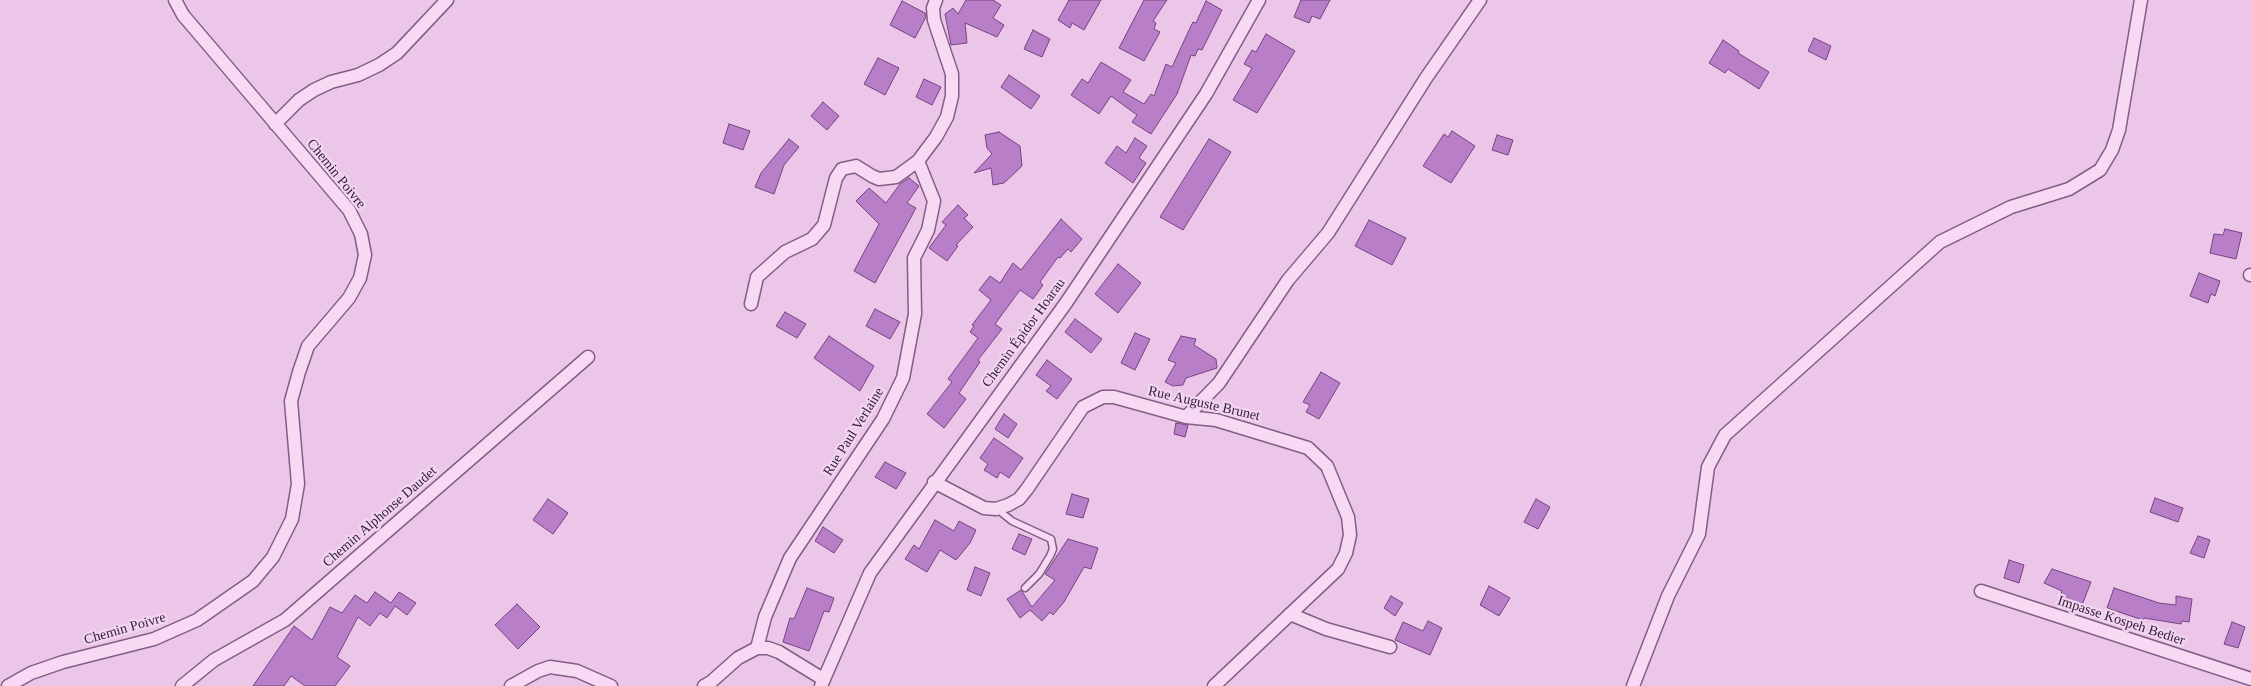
<!DOCTYPE html>
<html>
<head>
<meta charset="utf-8">
<style>
	body { margin:0 }
	canvas { display:block; background:#ecc6e8 }
</style>
</head>
<body>
<canvas width="2251" height="686"></canvas>
<script>
const ctx = document.querySelector('canvas').getContext('2d');
ctx.lineJoin = 'round';
function fill(path, color) { ctx.fillStyle = color; ctx.fill(path, 'evenodd'); }
const toPath = rows => new Path2D(rows.map(r => 'M' + r).join(''));
function trace(path, color, width, dash) { ctx.strokeStyle = color; ctx.lineWidth = width; ctx.lineCap = dash ? 'butt' : 'round'; ctx.setLineDash(dash || []); ctx.stroke(path); }
function label(font, color, halo, rows, align = 'center') {
  ctx.font = font + ' "Times New Roman",serif'; ctx.lineWidth = 4.5; ctx.setLineDash([]); ctx.textBaseline = 'middle'; ctx.strokeStyle = halo; ctx.fillStyle = color; for (const [text, x, y, turn = 0] of rows) {
    ctx.save(); ctx.translate(x, y); ctx.rotate((+turn || 0) * Math.PI / 180); ctx.textAlign = isNaN(turn) ? turn : align; if (halo) ctx.strokeText(text, 0, 0); ctx.fillText(text, 0, 0); ctx.restore();
  }
}
const building = toPath([
	[966,0,993,0,1001,5,993,18,1004,25,997,37,965,23,967,43,951,45,945,14,953,8,958,14,966,0],
	[1069,0,1101,0,1084,30,1072,23,1070,28,1058,20,1069,0],
	[1144,0,1167,0,1153,21,1156,23,1154,29,1160,32,1144,61,1119,48,1144,0],
	[1301,0,1330,0,1320,19,1312,16,1309,23,1294,17,1301,0],
	[902,1,925,13,926,17,915,38,890,25,902,1],
	[1206,1,1222,10,1202,50,1198,49,1195,56,1191,55,1177,94,1151,134,1132,122,1137,115,1111,96,1099,114,1071,95,1082,79,1088,83,1101,62,1131,80,1123,92,1144,104,1151,94,1154,96,1166,64,1172,67,1190,28,1193,22,1196,23,1206,1],
	[1033,30,1050,39,1042,57,1024,49,1033,30],
	[1266,34,1295,51,1257,113,1233,100,1252,68,1244,64,1252,50,1256,52,1266,34],
	[1814,38,1831,46,1826,60,1808,51,1814,38],
	[1723,40,1739,51,1738,53,1769,72,1759,89,1728,69,1725,73,1709,63,1723,40],
	[878,58,899,68,885,95,864,84,878,58],
	[1009,75,1040,96,1031,109,1001,87,1009,75],
	[924,79,941,87,932,105,916,97,924,79],
	[823,102,839,116,827,130,811,116,823,102],
	[729,124,750,131,743,150,723,143,729,124],
	[1452,131,1475,146,1451,183,1423,166,1444,134,1448,137,1452,131],
	[999,132,1020,146,1022,166,1004,183,993,185,991,168,974,173,992,154,987,148,985,135,999,132],
	[1497,135,1513,140,1508,155,1492,150,1497,135],
	[1135,138,1147,146,1139,158,1146,163,1133,183,1105,163,1117,146,1126,153,1135,138],
	[789,139,799,147,784,165,774,194,755,187,761,173,789,139],
	[1209,139,1231,152,1183,230,1160,217,1209,139],
	[909,178,919,186,907,203,916,208,875,283,854,271,879,224,856,201,869,188,886,203,900,184,909,178],
	[958,205,968,215,964,218,973,227,956,245,958,246,947,261,929,248,946,225,942,222,958,205],
	[1061,219,1082,239,1071,252,1068,249,1060,258,1058,257,1040,282,1043,285,1033,299,1020,290,995,324,1002,329,978,360,980,362,959,393,966,399,944,428,927,414,952,382,948,379,978,338,970,332,974,326,972,325,991,300,979,290,990,276,1000,283,1013,263,1021,270,1061,219],
	[1369,220,1406,238,1392,265,1355,246,1369,220],
	[2225,229,2242,233,2236,259,2210,253,2214,234,2223,235,2225,229],
	[1118,264,1141,283,1118,313,1095,294,1118,264],
	[2199,273,2220,281,2215,296,2211,294,2208,303,2190,296,2199,273],
	[875,309,900,322,890,339,866,326,875,309],
	[785,312,806,324,797,338,776,326,785,312],
	[1075,319,1102,339,1091,353,1065,332,1075,319],
	[1135,333,1150,339,1135,370,1121,363,1135,333],
	[829,336,874,366,860,391,814,358,829,336],
	[1181,336,1196,339,1194,345,1216,359,1217,368,1186,378,1183,385,1173,386,1165,382,1176,363,1168,360,1181,336],
	[1047,360,1072,379,1057,399,1046,391,1051,386,1036,375,1047,360],
	[1321,372,1340,383,1319,419,1306,412,1310,405,1303,402,1321,372],
	[1004,414,1017,424,1008,438,995,429,1004,414],
	[1176,423,1188,425,1185,437,1174,434,1176,423],
	[994,438,1023,458,1009,478,1000,472,997,478,984,470,988,464,980,458,994,438],
	[885,462,906,473,896,489,875,477,885,462],
	[1072,494,1089,499,1083,518,1066,514,1072,494],
	[2155,498,2183,508,2178,522,2150,512,2155,498],
	[548,499,568,513,553,534,533,520,548,499],
	[1536,499,1550,507,1538,529,1524,522,1536,499],
	[935,520,954,531,959,521,976,530,970,543,956,560,940,550,927,572,905,559,914,545,919,549,935,520],
	[823,527,843,540,834,553,815,541,823,527],
	[1019,534,1032,539,1025,555,1012,549,1019,534],
	[2198,536,2210,540,2204,558,2190,553,2198,536],
	[1068,539,1098,548,1091,569,1084,567,1064,602,1053,615,1050,612,1042,621,1030,610,1020,618,1007,599,1021,590,1032,607,1055,580,1045,574,1068,539],
	[2009,560,2024,565,2019,583,2004,578,2009,560],
	[975,567,990,573,981,596,967,590,975,567],
	[2052,569,2091,582,2082,605,2072,602,2069,608,2057,605,2062,591,2044,583,2052,569],
	[1489,586,1510,598,1499,616,1480,605,1489,586],
	[807,588,834,598,829,612,824,611,809,651,783,642,790,618,794,619,807,588],
	[2114,588,2159,603,2176,605,2176,596,2192,599,2189,622,2182,621,2181,624,2144,618,2143,620,2107,608,2114,588],
	[375,592,391,603,399,592,416,603,407,615,395,606,387,618,380,613,370,626,358,617,337,657,350,666,335,686,305,686,291,676,284,686,253,686,294,626,312,640,330,607,342,613,355,595,367,603,375,592],
	[1391,596,1403,603,1395,616,1384,608,1391,596],
	[517,604,540,627,518,649,495,625,517,604],
	[1428,621,1442,628,1430,655,1395,640,1403,622,1423,631,1428,621],
	[2232,622,2245,627,2238,648,2224,644,2232,622]
]);
fill(building, '#b87ec7');
trace(building, '#754483', 1);
const service = toPath([
	[997,509,1012,521,1051,539,1053,549,1050,556,1039,574,1025,588]
]);
const minor = toPath([
	[275,124,299,100,314,90,331,82,358,75,379,65,397,53,447,0],
	[2250,275,2251,275],
	[751,304,757,277,785,252,812,239,824,225,836,178,842,169,856,166,872,176,879,179,896,177,918,161,936,137,947,117,952,96,952,74,934,20,933,8,936,0],
	[1186,417,1219,383,1288,280,1328,233,1426,78,1480,0],
	[934,482,984,508,996,509,1008,505,1019,499,1027,489,1083,407,1103,397,1114,397,1186,417,1216,420,1308,448,1327,466,1348,517,1350,535,1346,553,1338,569,1214,686],
	[1981,591,2251,679],
	[1290,614,1326,629,1390,647],
	[757,648,765,617,790,558,883,419,903,378,915,314,914,258,928,230,934,201,918,161],
	[8,686,31,673,63,662,154,639,197,620,253,581,273,557,292,519,298,484,291,401,299,372,308,346,349,298,360,278,365,255,361,234,349,210,183,15,175,0],
	[182,686,214,660,285,620,588,357],
	[511,686,538,671,550,667,577,671,611,686],
	[704,686,711,682,738,658,757,648,768,648,779,652,823,679],
	[821,686,870,573,1066,303,1206,94,1259,0],
	[1633,686,1668,596,1699,534,1708,467,1725,435,1940,242,2011,207,2069,189,2100,170,2112,150,2119,130,2141,0]
]);
trace(service, '#825d86', 9);
trace(minor, '#825d86', 15);
trace(service, '#f7d9f4', 6);
trace(minor, '#f7d9f4', 12);
label('14px', '#342037', '#f3d5f1', [
	["Chemin Poivre",336,174,51],
	["Chemin Épidor Hoarau",1024,333,-54],
	["Rue Auguste Brunet",1204,404,13],
	["Rue Paul Verlaine",854,432,-58],
	["Chemin Alphonse Daudet",380,517,-41],
	["Impasse Kospeh Bedier",2121,621,18],
	["Chemin Poivre",125,629,-16]
]);
</script>
</body>
</html>
